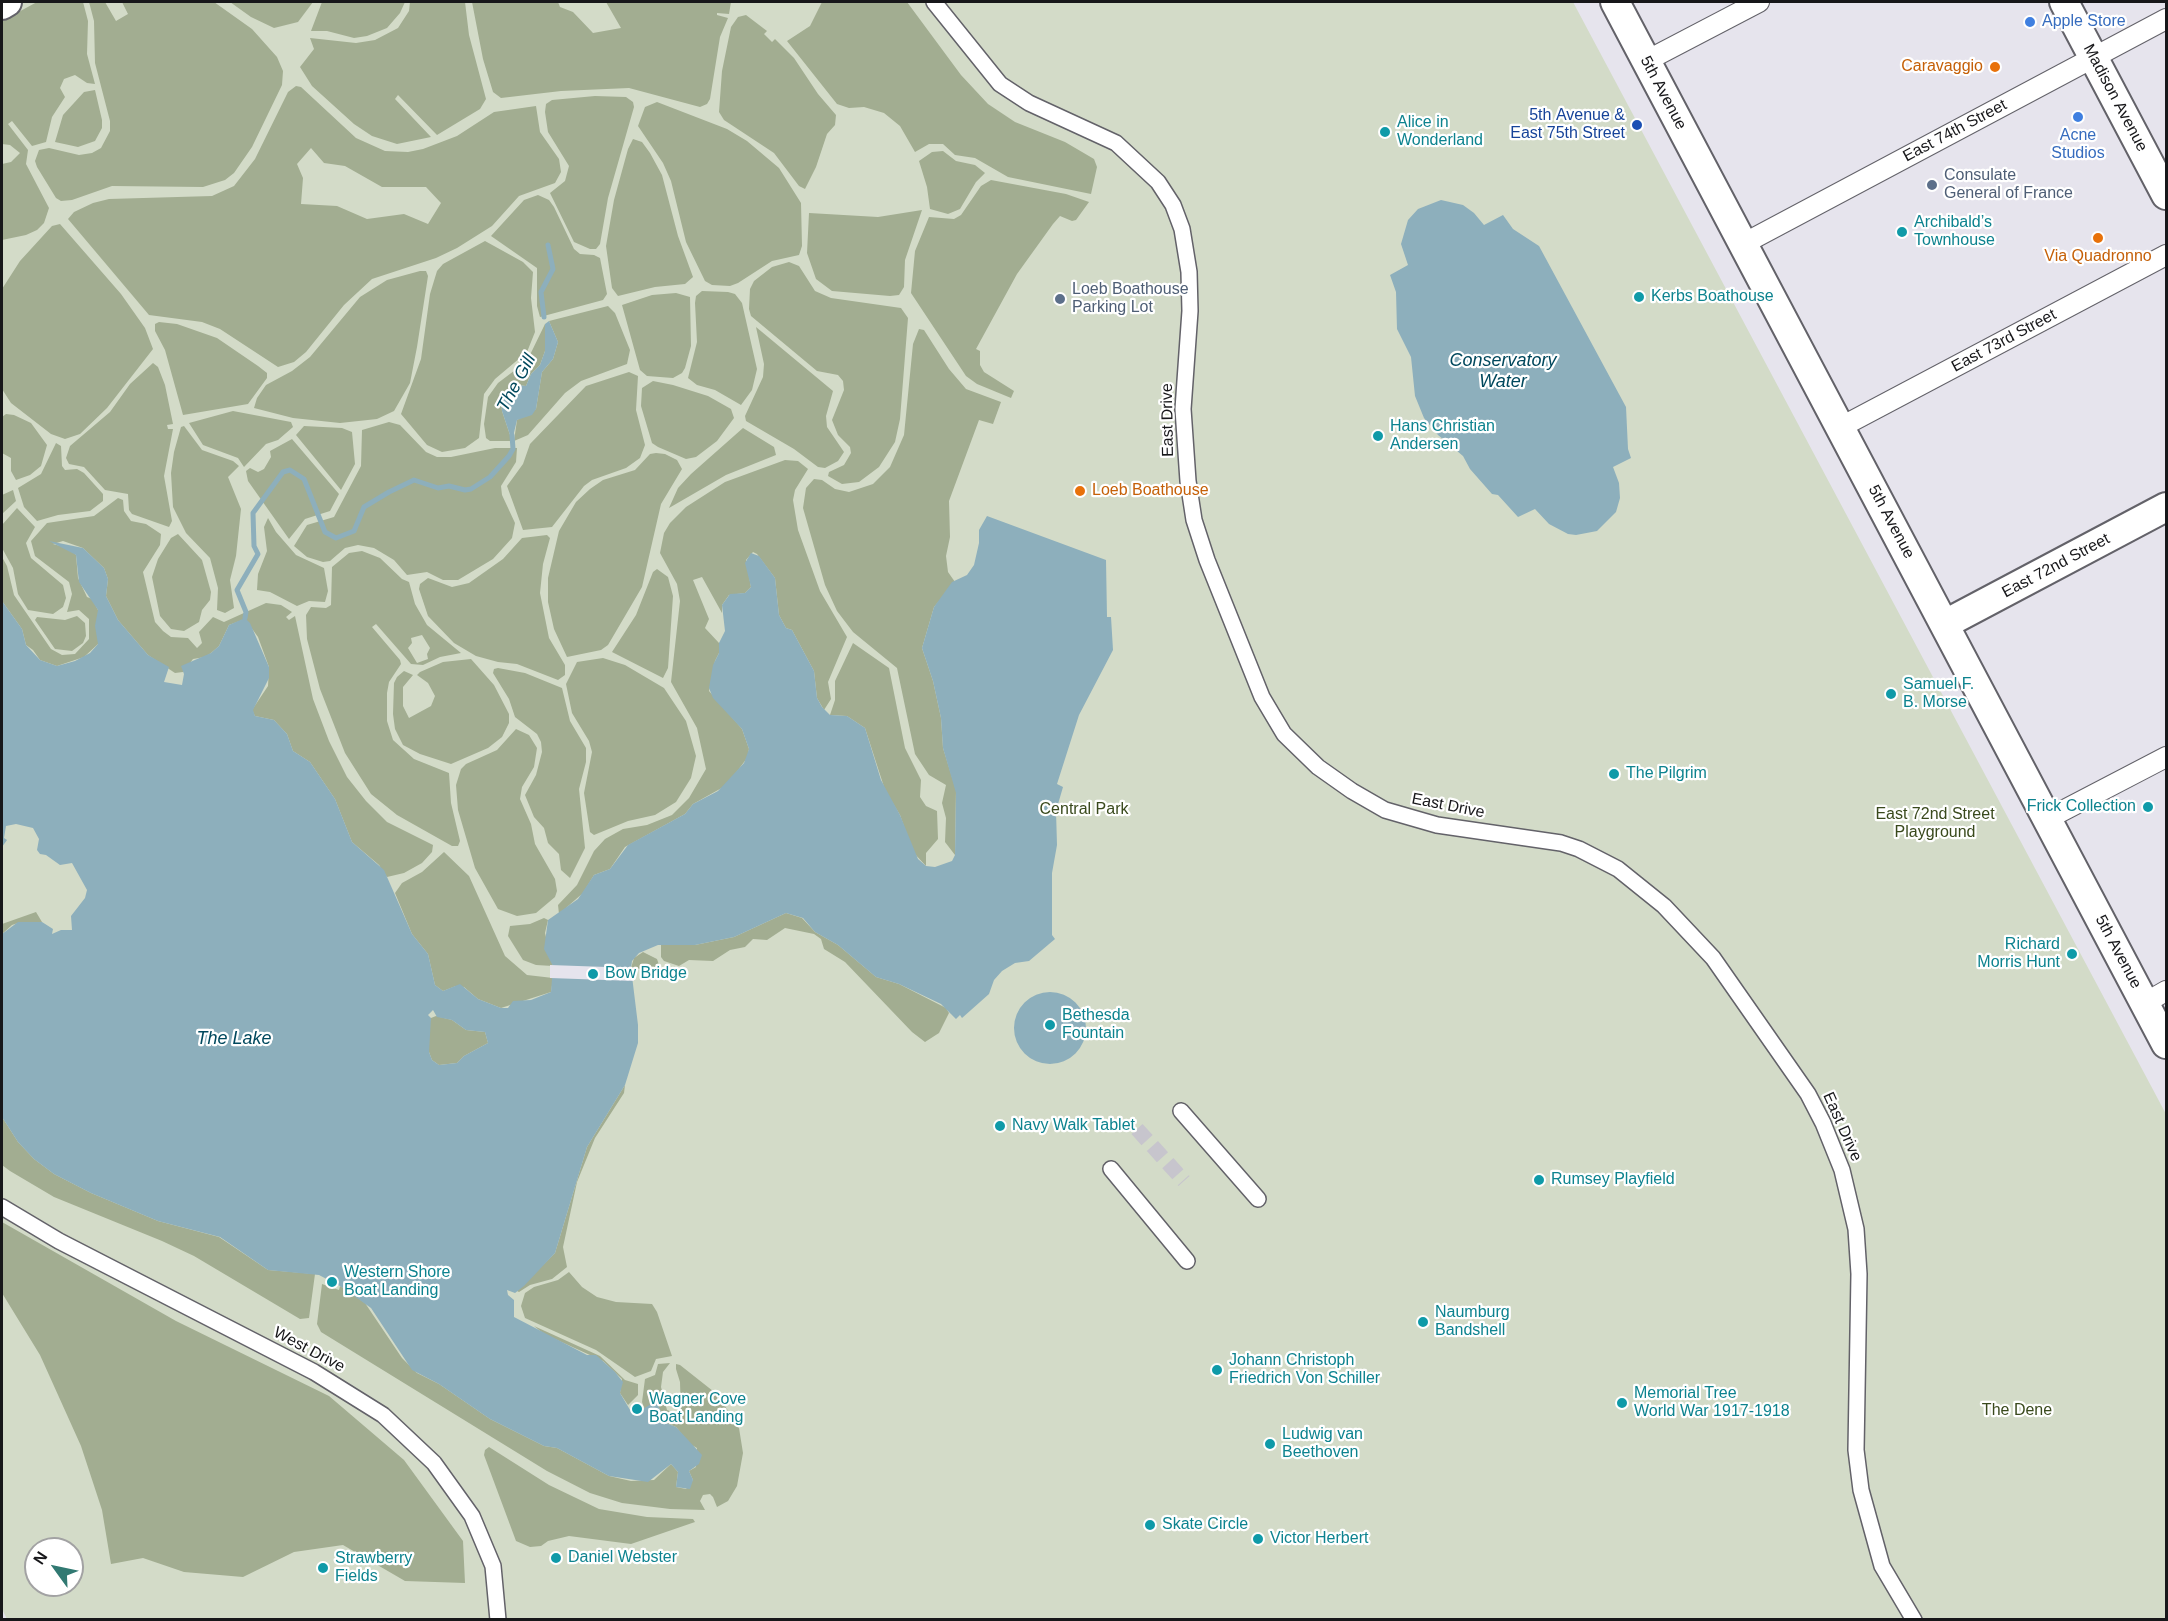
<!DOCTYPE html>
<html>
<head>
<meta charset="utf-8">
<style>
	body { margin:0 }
	#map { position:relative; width:2168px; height:1621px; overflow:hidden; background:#e6e4ed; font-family:Arial,sans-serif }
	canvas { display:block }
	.frame { position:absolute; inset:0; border:3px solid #17171a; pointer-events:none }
	.north { position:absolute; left:24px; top:1537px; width:60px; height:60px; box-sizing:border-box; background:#fff; border:2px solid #a2a2a3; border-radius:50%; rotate:303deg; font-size:16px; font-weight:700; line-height:24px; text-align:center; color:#17171a }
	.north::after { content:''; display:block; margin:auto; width:21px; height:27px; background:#317972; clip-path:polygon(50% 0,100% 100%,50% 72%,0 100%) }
</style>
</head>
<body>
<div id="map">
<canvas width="2168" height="1621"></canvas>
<div class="frame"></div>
<div class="north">N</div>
</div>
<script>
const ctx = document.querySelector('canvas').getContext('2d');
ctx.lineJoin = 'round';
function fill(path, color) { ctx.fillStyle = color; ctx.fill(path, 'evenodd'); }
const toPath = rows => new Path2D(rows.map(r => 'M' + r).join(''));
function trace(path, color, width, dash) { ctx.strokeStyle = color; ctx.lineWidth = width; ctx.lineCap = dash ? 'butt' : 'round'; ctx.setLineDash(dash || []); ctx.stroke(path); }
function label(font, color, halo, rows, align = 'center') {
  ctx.font = font + ' Arial,sans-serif'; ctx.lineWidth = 4.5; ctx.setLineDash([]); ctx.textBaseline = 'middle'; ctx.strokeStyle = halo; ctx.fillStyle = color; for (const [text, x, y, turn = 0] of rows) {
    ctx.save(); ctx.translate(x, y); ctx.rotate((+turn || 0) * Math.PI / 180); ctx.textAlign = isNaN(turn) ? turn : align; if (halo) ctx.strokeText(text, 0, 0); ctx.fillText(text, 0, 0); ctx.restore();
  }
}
fill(toPath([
	[2,2,1573,2,2166,1114,2166,1619,7,1619,2,1609],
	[36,1549,72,1549,72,1585,36,1585]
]), '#d3dbc8');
fill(toPath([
	[37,2,83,2,88,21,87,54,95,84,87,83,75,75,64,79,60,88,65,97,52,117,46,142,32,146,12,121,8,124,28,150,26,164,49,208,44,223,37,230,26,235,2,240,2,164,11,162,20,153,10,145,2,144,2,21],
	[89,2,105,2,116,21,128,14,122,2,214,2,252,29,277,57,283,71,282,85,252,147,234,173,225,180,203,187,112,186,72,200,61,201,56,198,37,167,35,161,39,150,49,148,79,155,92,153,101,148,110,131,110,121,95,63,94,21],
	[230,2,313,2,298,22,274,28,251,17],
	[322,2,405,2,400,13,387,28,367,36,354,38,327,31,311,31],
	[410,2,465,2,469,35,486,99,480,109,437,135,398,95,395,99,431,137,397,144,372,136,354,124,312,86,300,67,314,49,310,38,356,43,375,40,398,28,409,11],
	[472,2,558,2,560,7,573,12,593,33,621,28,606,2,731,2,729,14,717,13,717,15,728,18,720,37,710,99,707,104,700,107,629,88,561,91,501,98,493,92,483,59],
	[822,2,907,2,961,75,988,104,1015,122,1065,142,1094,159,1097,167,1091,194,1008,177,975,158,955,155,943,144,929,144,915,152,900,126,884,113,864,107,849,108,837,104,787,41,810,26],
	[746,15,767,31,764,34,772,42,775,39,794,58,818,94,836,115,835,125,827,134,816,167,805,189,799,186,774,153,724,120,719,112,722,71,731,27,738,17],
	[296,86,301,87,356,138,385,151,408,152,423,149,457,136,494,112,536,106,540,132,559,159,561,172,555,183,519,196,492,226,457,248,436,258,372,279,344,305,306,352,294,362,278,367,220,329,202,322,149,315,68,219,74,212,93,203,109,199,212,196,234,186,255,159,288,92],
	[311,148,324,163,345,166,382,187,426,187,441,203,428,224,404,214,367,219,337,206,301,204,303,178,297,164],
	[95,90,102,120,102,128,95,141,78,147,55,142,63,115,84,92],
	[595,96,626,97,633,102,634,107,608,198,600,244,596,249,590,249,574,242,550,193,565,181,569,166,548,132,545,112,546,104,552,100],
	[657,102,727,129,747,141,779,168,801,203,802,246,799,255,772,261,738,283,730,286,712,285,705,281,686,242,671,181,663,163,638,126,645,107],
	[633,139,642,142,650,153,662,175,678,236,693,277,685,284,655,287,618,296,612,288,606,246,614,200,628,149],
	[943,151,956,161,975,165,985,173,976,182,960,209,948,214,930,209,927,187,919,161,932,152],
	[991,180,1066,194,1089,202,1076,220,1072,221,1060,216,1053,224,1017,274,976,349,980,351,980,365,984,372,1014,391,1011,398,977,384,966,376,911,293,915,251,929,217,954,219,961,215,981,186],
	[538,195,549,200,554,207,574,249,580,254,594,255,600,258,607,294,603,300,540,317,537,306,537,268,491,236,524,200],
	[922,210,905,260,904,287,899,295,890,296,832,291,816,279,807,253,809,213,878,217],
	[60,224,121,294,145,328,153,349,107,408,80,434,65,439,51,434,11,403,2,389,2,289,20,261,52,226],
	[485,241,523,262,533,272,531,298,535,332,527,352,495,379,484,394,479,438,465,448,442,452,427,445,401,414,421,359,430,294,437,271,443,264],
	[789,262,799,266,815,291,831,298,901,308,908,318,900,419,895,442,879,467,859,482,842,484,828,476,829,472,844,465,851,453,850,447,838,435,832,420,844,390,843,381,838,375,817,371,751,316,749,309,750,289,754,281,772,267],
	[420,271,426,271,428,276,417,347,410,383,394,411,377,419,340,423,293,418,254,408,257,398,266,385,292,371,310,357,360,297,387,280],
	[702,291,728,292,735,294,742,303,757,369,752,390,741,405,715,390,697,385,688,378,697,342,695,303,696,296],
	[676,293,690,297,691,346,685,368,682,373,673,378,647,376,640,370,622,305,652,295],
	[608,306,615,313,630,350,627,364,581,381,565,393,528,435,514,441,517,420,536,409,542,372,553,359,558,342,549,321],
	[159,322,177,324,217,338,258,366,267,373,267,378,248,404,183,415,165,350,155,331,155,324],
	[545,324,545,351,540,365,531,374,526,386,518,385,510,388,501,400,502,411,512,441,490,441,486,438,484,424,488,397,498,383,527,361],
	[756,327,833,391,826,416,827,427,844,452,838,461,825,468,818,467,794,449,746,421,745,416,763,377,764,364],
	[919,329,924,330,949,369,966,389,1001,402,993,424,979,420,949,501,950,537,946,556,948,572,955,582,934,607,922,648,933,681,941,718,943,748,956,790,955,855,945,842,946,818,942,803,946,785,929,775,915,754,897,668,853,632,837,611,825,585,803,508,806,488,814,479,822,480,835,489,849,492,873,484,890,467,904,435,913,344],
	[153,363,158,367,165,385,173,424,167,425,168,429,173,429,164,476,172,521,169,527,132,514,129,510,128,494,105,490,84,467,69,464,66,458,70,446,110,412,130,384],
	[629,372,638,376,636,410,645,445,640,458,626,468,592,480,584,486,552,527,523,530,507,486,523,464,530,444,586,386],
	[653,381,673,385,708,396,731,409,734,418,717,441,696,457,686,459,658,447,652,443,641,406,642,388],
	[233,411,291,422,293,427,278,440,266,444,244,467,238,458,203,445,189,423],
	[6,414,14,415,31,423,47,445,41,466,30,475,16,480,11,471,11,458,2,453,2,417],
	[389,422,400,425,426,452,437,457,451,457,495,448,517,448,516,462,501,486,502,495,515,523,512,538,493,559,458,580,443,580,427,572,407,575,394,560,374,548,358,545,345,548,330,561,323,562,307,557,294,546,307,525,334,517,361,466,362,430],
	[184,426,202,450,233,461,239,466,228,477,241,509,236,556,230,580,234,608,225,613,217,610,218,588,210,558,186,533,173,507,171,473,174,452,181,427],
	[304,426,342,428,352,432,355,464,341,490,296,435],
	[743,428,774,447,776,455,726,475,669,508,678,488,691,474],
	[292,439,339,494,330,511,305,519,289,539,248,481,246,471,250,468,258,472,264,469,271,457,270,451],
	[56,443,61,446,62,466,65,470,77,469,84,473,103,494,103,501,90,511,58,515,37,521,24,507,18,488,41,474],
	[656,453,665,454,677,460,682,469,661,504,642,587,608,645,601,650,567,657,554,629,548,602,548,578,559,531,576,502,590,489,603,480,635,470,650,454],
	[785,460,798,461,808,469,795,490,793,500,798,530,820,591,847,637,828,682,831,699,824,710,817,698,814,671,792,630,786,628,779,615,775,578,757,554,753,552,746,560,751,587,745,593,729,595,722,605,722,613,702,577,693,580,709,619,705,628,719,643,719,653,715,661,709,691,742,729,749,749,747,758,727,785,693,804,685,814,625,847,610,869,594,875,583,893,559,914,558,905,577,885,594,851,605,839,623,829,647,825,672,815,689,798,706,769,697,728,671,682,680,601,677,584,660,553,664,533,670,523,686,507,725,482],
	[13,490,16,501,2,514,2,495],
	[118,498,123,500,124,511,131,521,146,524,161,534,160,545,143,572,155,622,163,631,171,637,188,638,197,648,202,643,199,632,213,617,224,622,266,603,281,605,292,612,286,617,289,620,295,616,313,699,329,741,347,777,366,801,387,822,433,845,432,852,422,863,404,873,387,877,379,865,352,842,335,799,310,762,293,751,287,734,274,720,255,716,252,710,268,686,269,667,258,637,245,619,229,625,219,646,211,653,205,657,193,659,183,672,175,673,148,655,118,620,106,596,108,579,104,568,83,548,63,541,53,544,68,548,76,555,78,578,87,597,92,599,98,610,98,644,84,657,57,666,40,660,33,650,26,645,22,629,2,601,2,557,7,566,14,595,51,649,62,655,75,654,89,639,89,619,79,610,67,612,72,594,69,582,35,556,31,541,47,523,94,516],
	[17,508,35,527,26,543,31,558,63,585,66,598,63,607,53,614,28,610,18,594,13,568,2,548,2,525],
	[268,518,276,532,296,555,324,568,328,591,325,602,309,601,297,606,270,592,257,590,258,574,267,551,264,527],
	[178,534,202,560,211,592,210,600,202,610,199,622,184,631,171,629,160,616,152,577,158,559,171,538],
	[547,535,550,538,543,564,540,593,549,638,565,665,565,675,558,680,517,664,498,662,476,656,454,643,428,616,419,589,420,584,428,578,452,587,469,583,503,559,522,538],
	[362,551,380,558,402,579,409,582,415,604,427,625,461,653,440,657,423,665,411,664,376,624,372,627,400,660,401,664,389,682,387,693,387,721,393,740,414,759,449,773,451,803,460,841,458,846,452,846,397,815,371,794,345,753,320,689,307,639,306,615,311,607,326,608,331,605,332,567,349,553],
	[422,635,430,648,427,654,428,659,417,663,408,648,412,643,411,638],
	[657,569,668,577,673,596,668,668,663,678,612,652,636,615,653,572],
	[77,616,85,623,86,636,83,643,72,651,55,649,35,620,37,617,65,620],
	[853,643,889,668,905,748,921,780,920,797,926,806,937,811,938,839,926,853,926,866,913,852,900,815,885,790,865,728,847,716,830,715,835,700,835,681],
	[603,658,625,665,664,688,686,721,696,756,691,778,676,802,655,815,628,821,594,835,590,832,584,793,592,752,589,741,572,713,566,684,577,662],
	[471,659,494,685,509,714,509,723,502,737,488,748,451,764,420,754,403,745,395,729,393,714,394,683,397,677,404,671,413,675,403,687,403,706,409,718,431,706,435,696,428,683,417,675,420,672,443,662],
	[498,668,525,673,562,688,570,721,586,748,586,762,579,789,585,848,570,878,561,870,559,854,548,843,544,828,534,817,525,795,536,775,542,752,541,742,537,734,515,717,509,699,493,673,494,669],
	[516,729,529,735,537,748,534,767,522,787,520,799,531,824,535,844,555,879,557,891,555,897,536,913,517,916,498,909,475,868,458,810,456,785,461,769,466,764,497,750],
	[444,852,469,876,505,956,527,975,553,978,551,992,501,1008,478,999,464,987,456,986,443,991,435,985,428,954,412,934,395,893,402,883,422,872],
	[36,912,42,922,21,922,12,925,2,934,2,924],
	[786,913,802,918,815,932,838,945,876,977,899,984,946,1008,949,1013,939,1033,925,1042,912,1032,845,962,824,949,821,939,814,934,785,928,767,940,753,939,745,947,730,950,713,961,689,960,679,966,664,961,661,957,661,945,695,945,734,937],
	[544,918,548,920,545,933,553,966,536,965,523,960,508,936,510,926,530,924],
	[643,952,657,959,661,971,631,968,634,958],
	[436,1016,452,1020,466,1030,485,1032,488,1043,464,1056,457,1063,439,1065,432,1060,429,1052,429,1025,431,1018],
	[625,1085,624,1093,595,1138,577,1182,563,1247,567,1267,552,1279,530,1285,519,1292,517,1291,555,1253,587,1147],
	[2,1117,18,1142,34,1159,54,1174,91,1193,158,1221,219,1237,268,1270,315,1274,309,1318,300,1319,194,1256,162,1241,54,1197,10,1171,2,1165],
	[2,1222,176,1321,329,1396,404,1460,463,1541,465,1583,405,1581,343,1545,294,1552,243,1577,184,1572,143,1558,111,1564,102,1510,81,1446,40,1355,2,1293],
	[569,1272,582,1287,597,1297,616,1302,652,1304,657,1312,672,1356,656,1359,651,1371,635,1377,596,1350,525,1318,521,1306,525,1293,534,1287,558,1280],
	[322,1284,339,1290,340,1286,365,1303,402,1358,417,1373,439,1384,490,1419,544,1446,557,1448,609,1476,631,1481,654,1480,671,1464,678,1472,676,1487,686,1489,693,1480,689,1471,696,1467,697,1448,690,1444,676,1427,666,1423,656,1401,645,1410,642,1402,645,1379,655,1375,658,1364,670,1363,663,1372,661,1387,667,1410,681,1415,680,1382,676,1369,676,1364,680,1365,718,1395,739,1428,743,1453,737,1486,728,1501,717,1507,713,1497,710,1494,703,1495,700,1501,705,1510,670,1509,622,1503,590,1493,547,1471,321,1332,317,1324],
	[534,1326,600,1356,625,1380,638,1384,638,1395,628,1405,620,1393,622,1379,603,1361,544,1334],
	[489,1447,549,1485,599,1509,647,1517,693,1519,695,1522,631,1544,569,1536,548,1541,541,1546,530,1547,516,1541,484,1455,485,1450]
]), '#a2ad91');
fill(toPath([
	[1441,200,1463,205,1474,213,1484,225,1503,215,1513,229,1539,246,1626,407,1628,449,1631,458,1613,467,1619,483,1620,498,1616,512,1597,531,1576,535,1568,534,1549,524,1535,509,1518,517,1498,495,1492,494,1470,469,1463,456,1438,435,1424,418,1415,396,1411,357,1397,329,1396,292,1390,275,1408,265,1401,244,1408,220,1418,209],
	[549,321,558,342,553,359,542,372,536,409,532,415,517,420,512,441,502,411,501,400,510,388,518,385,526,386,531,374,540,365,545,351,545,324],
	[987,516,1106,560,1107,617,1111,617,1113,650,1079,715,1057,784,1063,787,1056,811,1057,845,1052,873,1052,935,1055,939,1029,961,1015,963,1002,971,994,980,989,994,962,1018,960,1015,956,1019,941,1004,899,984,876,977,838,945,815,932,803,918,786,913,734,937,695,945,658,945,639,953,632,961,631,968,638,1025,638,1043,625,1085,587,1147,555,1253,524,1286,515,1293,507,1290,508,1295,514,1300,514,1317,587,1355,596,1355,615,1372,623,1382,620,1393,633,1415,656,1401,666,1423,676,1427,702,1455,699,1464,689,1471,693,1480,690,1489,676,1487,678,1472,671,1464,648,1482,609,1476,557,1448,544,1446,490,1419,439,1384,412,1370,371,1308,340,1286,319,1275,268,1270,220,1237,158,1221,91,1193,54,1174,34,1159,18,1142,2,1117,2,934,18,922,42,922,53,929,52,934,61,930,72,930,71,916,85,898,87,890,72,863,60,865,46,855,40,854,37,850,39,839,33,828,16,824,6,826,4,838,7,840,2,847,2,601,22,629,26,645,40,660,57,666,75,661,90,653,98,644,95,626,98,610,79,582,76,555,49,541,83,548,104,568,108,579,106,596,118,620,148,655,169,667,164,682,182,685,184,674,181,666,211,653,219,646,229,625,245,618,250,623,269,667,269,678,253,710,255,716,274,720,287,734,293,751,310,762,335,799,352,842,384,870,412,934,428,954,435,985,443,991,460,984,478,999,501,1008,508,1008,513,1001,531,1000,551,992,553,966,544,949,548,920,578,899,594,875,610,869,628,845,685,814,693,804,718,791,744,763,749,749,742,729,713,698,709,688,713,665,719,653,719,643,725,631,722,605,730,594,745,593,751,587,745,563,751,553,759,556,775,578,779,615,786,628,792,630,814,671,817,698,822,707,830,715,847,716,865,728,881,780,900,815,918,859,926,866,935,867,952,861,955,855,956,793,943,748,941,718,933,681,922,648,934,607,952,582,967,575,974,565,979,543,979,530],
	[433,1010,437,1017,452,1020,466,1030,485,1032,488,1043,464,1056,457,1063,439,1065,432,1060,429,1052,431,1018,428,1015],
	'1014 1028a36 36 0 1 1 72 0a36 36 0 1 1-72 0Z'
]), '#8dafbc');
fill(toPath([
	[550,965,634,968,634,981,550,978]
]), '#e6e4ed');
trace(toPath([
	[544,317,541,292,553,269,548,245],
	[245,618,246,612,237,590,258,554,254,546,253,513,283,472,290,470,304,479,325,532,336,538,354,531,364,507,389,492,414,480,438,488,449,486,465,490,471,489,490,477,509,456,513,449,512,435]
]), '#8dafbc', 5);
trace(toPath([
	[1137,1129,1184,1181]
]), '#c7c5cd', 15, [15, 8]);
const pedestrian = toPath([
	[934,2,1000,84,1029,103,1116,143,1158,182,1173,205,1182,229,1189,272,1190,311,1183,409,1188,481,1194,520,1207,560,1262,697,1284,734,1318,767,1352,791,1385,810,1437,825,1561,843,1579,849,1618,869,1664,906,1713,958,1808,1094,1823,1123,1842,1170,1856,1229,1859,1274,1856,1450,1861,1490,1882,1566,1914,1620],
	[1181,1111,1258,1199],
	[1111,1169,1187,1261],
	[2,1207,59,1241,314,1372,383,1415,434,1463,472,1516,493,1566,498,1620]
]);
const minor = toPath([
	[1646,61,1759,2],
	[1743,244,2166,19],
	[1841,427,2166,255],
	[2047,819,2166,757],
	[2145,1003,2166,991]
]);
const secondary = toPath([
	[1615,2,2166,1044],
	[2064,2,2166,195],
	[2,5,7,2],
	[1945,624,2166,507]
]);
trace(pedestrian, '#636269', 18);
trace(minor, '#636269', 22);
trace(secondary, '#636269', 32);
trace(pedestrian, '#fff', 15);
trace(minor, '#fff', 20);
trace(secondary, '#fff', 28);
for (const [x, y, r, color] of [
	[2030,22,6,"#3f7fe0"],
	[1995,67,6,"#e8710a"],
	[2078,117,6,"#3f7fe0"],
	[1637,125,6,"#1a4fb4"],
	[1385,132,6,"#0f9aa8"],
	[1932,185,6,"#5c6f8a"],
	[1902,232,6,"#0f9aa8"],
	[2098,238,6,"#e8710a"],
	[1639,297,6,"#0f9aa8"],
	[1060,299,6,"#5c6f8a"],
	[1378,436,6,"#0f9aa8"],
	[1080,491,6,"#e8710a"],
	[1891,694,6,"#0f9aa8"],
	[1614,774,6,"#0f9aa8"],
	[2148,807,6,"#0f9aa8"],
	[2072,954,6,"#0f9aa8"],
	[593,974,6,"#0f9aa8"],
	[1050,1025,6,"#0f9aa8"],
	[1000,1126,6,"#0f9aa8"],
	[1539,1180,6,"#0f9aa8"],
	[332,1282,6,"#0f9aa8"],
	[1423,1322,6,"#0f9aa8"],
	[1217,1370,6,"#0f9aa8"],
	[1622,1403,6,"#0f9aa8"],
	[637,1409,6,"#0f9aa8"],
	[1270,1444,6,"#0f9aa8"],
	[1150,1525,6,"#0f9aa8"],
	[1258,1539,6,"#0f9aa8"],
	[556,1558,6,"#0f9aa8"],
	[323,1568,6,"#0f9aa8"]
]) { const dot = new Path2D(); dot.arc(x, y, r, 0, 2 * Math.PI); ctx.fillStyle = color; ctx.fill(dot); trace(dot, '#fff', 2); }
label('16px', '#366cbe', '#fff', [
	["Apple Store",2042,22],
	["Acne",2078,136,"center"],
	["Studios",2078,154,"center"]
], 'left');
label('16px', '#c56008', '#fff', [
	["Caravaggio",1983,67],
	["Via Quadronno",2098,257,"center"],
	["Loeb Boathouse",1092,491,"left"]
], 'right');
label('16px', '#17171a', '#fff', [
	["5th Avenue",1663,93,62],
	["Madison Avenue",2115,98,62],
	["East 74th Street",1955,131,-28],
	["East 73rd Street",2004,341,-28],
	["East Drive",1168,420,-91],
	["5th Avenue",1891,522,62],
	["East 72nd Street",2056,566,-28],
	["East Drive",1448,806,11],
	["5th Avenue",2118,952,62],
	["East Drive",1842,1127,66],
	["West Drive",309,1350,28]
]);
label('16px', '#164399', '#fff', [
	["5th Avenue &",1625,116],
	["East 75th Street",1625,134]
], 'right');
label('16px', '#0d838f', '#fff', [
	["Alice in",1397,123],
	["Wonderland",1397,141],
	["Archibald’s",1914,223],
	["Townhouse",1914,241],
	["Kerbs Boathouse",1651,297],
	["Hans Christian",1390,427],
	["Andersen",1390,445],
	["Samuel F.",1903,685],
	["B. Morse",1903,703],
	["The Pilgrim",1626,774],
	["Frick Collection",2136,807,"right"],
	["Richard",2060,945,"right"],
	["Morris Hunt",2060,963,"right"],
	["Bow Bridge",605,974],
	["Bethesda",1062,1016],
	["Fountain",1062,1034],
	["Navy Walk Tablet",1012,1126],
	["Rumsey Playfield",1551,1180],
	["Western Shore",344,1273],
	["Boat Landing",344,1291],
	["Naumburg",1435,1313],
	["Bandshell",1435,1331],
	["Johann Christoph",1229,1361],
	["Friedrich Von Schiller",1229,1379],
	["Memorial Tree",1634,1394],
	["World War 1917-1918",1634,1412],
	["Wagner Cove",649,1400],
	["Boat Landing",649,1418],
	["Ludwig van",1282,1435],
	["Beethoven",1282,1453],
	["Skate Circle",1162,1525],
	["Victor Herbert",1270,1539],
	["Daniel Webster",568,1558],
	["Strawberry",335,1559],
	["Fields",335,1577]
], 'left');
label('16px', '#4e5e75', '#fff', [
	["Consulate",1944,176],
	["General of France",1944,194],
	["Loeb Boathouse",1072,290],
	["Parking Lot",1072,308]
], 'left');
label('16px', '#39491c', '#fff', [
	["Central Park",1084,810],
	["East 72nd Street",1935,815],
	["Playground",1935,833],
	["The Dene",2017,1411]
]);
label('italic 18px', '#00485d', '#fff', [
	["Conservatory",1503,361],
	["Water",1503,382],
	["The Gill",517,383,-62],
	["The Lake",234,1039]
]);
</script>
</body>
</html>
